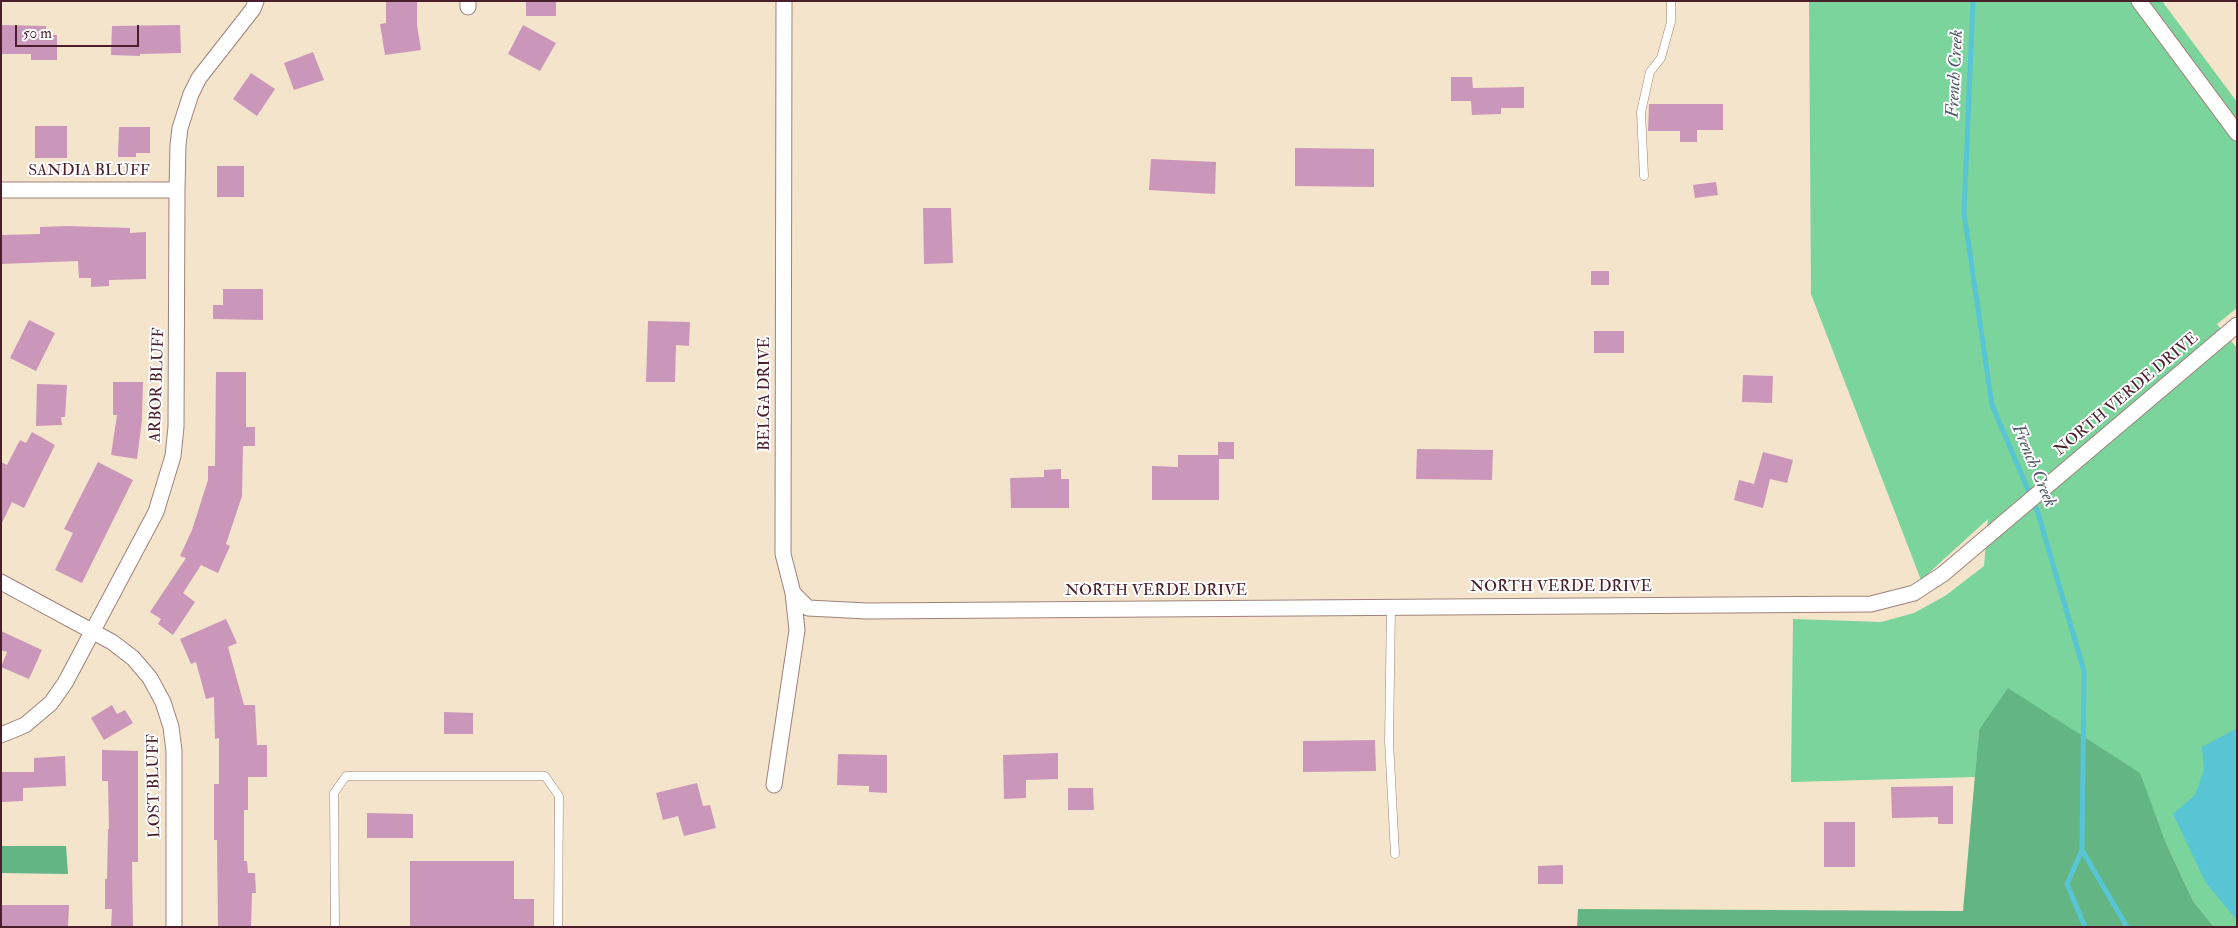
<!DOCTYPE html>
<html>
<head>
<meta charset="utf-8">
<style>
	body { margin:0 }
	#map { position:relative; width:2238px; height:928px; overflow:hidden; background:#f4e4cb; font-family:"IM FELL Double Pica",serif }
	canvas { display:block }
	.frame { position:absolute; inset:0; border:2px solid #4a1f2b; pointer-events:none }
	.scale { position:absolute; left:15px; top:25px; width:124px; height:22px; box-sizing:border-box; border:2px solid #4a1f2b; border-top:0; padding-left:6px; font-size:15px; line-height:18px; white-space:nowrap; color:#4a1f2b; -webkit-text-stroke:4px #fff; paint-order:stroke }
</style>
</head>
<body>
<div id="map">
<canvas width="2238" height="928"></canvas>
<div class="frame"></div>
<div class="scale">50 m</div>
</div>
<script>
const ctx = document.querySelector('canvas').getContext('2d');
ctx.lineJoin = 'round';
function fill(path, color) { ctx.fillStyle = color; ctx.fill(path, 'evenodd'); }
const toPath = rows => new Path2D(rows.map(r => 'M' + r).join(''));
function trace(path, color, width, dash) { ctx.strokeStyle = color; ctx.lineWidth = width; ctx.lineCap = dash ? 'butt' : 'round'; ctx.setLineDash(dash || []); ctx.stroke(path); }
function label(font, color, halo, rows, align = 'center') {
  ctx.font = font + ' "IM FELL Double Pica",serif'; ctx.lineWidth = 4; ctx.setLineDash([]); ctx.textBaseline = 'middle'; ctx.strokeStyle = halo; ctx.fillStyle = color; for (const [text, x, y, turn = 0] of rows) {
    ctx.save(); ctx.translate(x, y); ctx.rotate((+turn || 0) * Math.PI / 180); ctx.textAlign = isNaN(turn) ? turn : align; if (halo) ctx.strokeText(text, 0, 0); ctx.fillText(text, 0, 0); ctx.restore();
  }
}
fill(toPath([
	[1809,1,2162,1,2237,102,2237,308,2217,324,2237,348,2237,927,2214,927,2193,901,2165,841,1979,730,1975,777,1791,782,1793,619,1881,622,1914,613,1945,596,1984,566,1988,519,1921,580,1811,294]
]), '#7ad49b');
fill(toPath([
	[2008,688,2140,773,2165,841,2193,901,2214,927,1577,927,1578,909,1963,911,1979,730],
	[1,846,66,846,68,874,1,873]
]), '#63b683');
fill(toPath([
	[2237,728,2237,920,2206,883,2173,814,2195,795,2204,771,2202,747]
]), '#59c4d3');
trace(toPath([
	[1973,1,1964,213,1992,405,2038,513,2084,671,2082,850,2127,927],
	[2082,850,2067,884,2085,927]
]), '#59c4d3', 5);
fill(toPath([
	[386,1,417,1,417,25,421,50,385,55,380,24,386,23],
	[526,1,556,1,556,16,526,16],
	[1,25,46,26,46,35,57,35,57,60,31,60,31,54,1,54],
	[180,25,181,53,140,54,140,56,111,55,112,26],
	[523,25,556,43,540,71,508,54],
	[313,52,324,80,294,90,284,63],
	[251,73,275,89,257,116,233,99],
	[1451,77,1472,77,1473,88,1524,87,1524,108,1501,108,1501,114,1472,115,1471,101,1451,101],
	[1649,104,1723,104,1723,130,1697,130,1697,142,1680,142,1680,131,1648,131],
	[35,126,67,126,67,158,35,158],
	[119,127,150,127,150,153,136,153,136,157,118,157],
	[1295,148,1374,149,1374,187,1295,186],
	[1151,159,1216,162,1215,194,1149,190],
	[217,166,244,166,244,197,217,197],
	[1716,182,1718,195,1695,198,1693,185],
	[923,208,951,208,953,263,924,264],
	[67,226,130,228,130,233,146,232,146,279,109,280,109,286,91,287,91,278,79,278,78,261,1,264,1,235,40,234,40,227],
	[1591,271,1609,271,1609,285,1591,285],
	[223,289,263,289,263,320,213,319,213,305,223,305],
	[29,320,55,333,36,371,10,358],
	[648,321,690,322,689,346,676,345,675,382,646,382],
	[1594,331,1624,331,1624,353,1594,353],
	[216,372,246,372,246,427,255,427,255,446,243,446,242,496,226,544,230,546,218,573,201,565,183,593,195,602,173,635,158,624,161,619,150,612,186,558,180,556,192,530,208,480,208,466,215,466],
	[1743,375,1773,376,1772,403,1742,402],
	[113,382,143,382,142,420,137,459,111,455,117,415,113,415],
	[37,384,67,385,65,417,61,417,62,425,36,426],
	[32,432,55,445,24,508,12,502,1,525,1,462,7,465,20,440,26,443],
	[1218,442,1234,442,1234,459,1219,459,1219,500,1152,500,1152,466,1178,467,1178,455,1218,455],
	[1417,449,1493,450,1492,480,1416,479],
	[1763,452,1793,460,1787,483,1770,479,1763,508,1734,500,1739,480,1754,484],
	[98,462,133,480,82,583,55,570,73,533,64,529],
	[1061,469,1061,479,1069,479,1069,508,1011,508,1010,478,1044,477,1044,470],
	[226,619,237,643,228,647,244,705,255,705,257,745,267,745,267,777,248,777,248,810,244,810,244,861,247,861,248,873,255,873,256,893,252,893,251,927,218,927,217,840,214,840,214,784,219,784,219,738,215,739,214,697,206,699,196,662,191,664,180,639],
	[1,631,42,650,29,679,1,667,7,652,1,650],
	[112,705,117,714,125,710,133,723,104,740,91,718],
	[444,712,473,713,473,734,444,734],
	[1375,740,1376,771,1303,772,1303,741],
	[102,750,138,751,138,862,132,862,133,927,111,927,112,909,105,909,105,879,107,879,108,829,109,829,108,781,102,781],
	[1058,753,1058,779,1026,780,1026,798,1004,799,1003,755],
	[838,754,887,755,887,793,869,792,869,786,837,785],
	[65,756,66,786,23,788,23,801,1,802,1,772,34,772,34,758],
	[697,783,703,806,710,805,716,828,684,836,678,816,663,820,656,793],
	[1953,786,1953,824,1938,824,1938,817,1892,818,1891,787],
	[1068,788,1093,788,1094,810,1068,810],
	[367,813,413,814,413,838,367,838],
	[1824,822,1855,822,1855,867,1824,867],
	[410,861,514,861,514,899,534,899,534,927,410,927],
	[1563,865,1563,884,1538,884,1538,866],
	[1,905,69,905,68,927,1,927]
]), '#ca97bb');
const lane = toPath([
	[1644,176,1641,112,1650,72,1661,58,1671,22,1671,1],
	[1391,607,1389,741,1395,854],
	[335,927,334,793,346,776,545,776,559,796,558,927]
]);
const street = toPath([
	[468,1,468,7],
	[2139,1,2237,133],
	[1,190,177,190],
	[1,582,112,642,133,658,150,678,163,702,171,727,174,751,174,927],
	[793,593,808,608,867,611,1871,604,1914,593,1943,574,2237,325],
	[1,735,25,725,51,703,65,683,156,512,173,456,176,427,177,190,178,145,180,128,191,94,199,78,253,9,256,1],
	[774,785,797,630,793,593,783,554,784,1]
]);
trace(lane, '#9f827b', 9);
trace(street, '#9f827b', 17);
trace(lane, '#fff', 8);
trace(street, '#fff', 15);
label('16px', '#4a1f2b', '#fff', [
	["SANDIA BLUFF",89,172],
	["ARBOR BLUFF",158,385,-88],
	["BELGA DRIVE",766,394,-90],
	["NORTH VERDE DRIVE",2127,395,-40],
	["NORTH VERDE DRIVE",1561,588],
	["NORTH VERDE DRIVE",1156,592],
	["LOST BLUFF",155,786,-91]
]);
label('italic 18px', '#4f5966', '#fff', [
	["French Creek",1956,74,-87],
	["French Creek",2033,466,67]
]);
</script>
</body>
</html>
